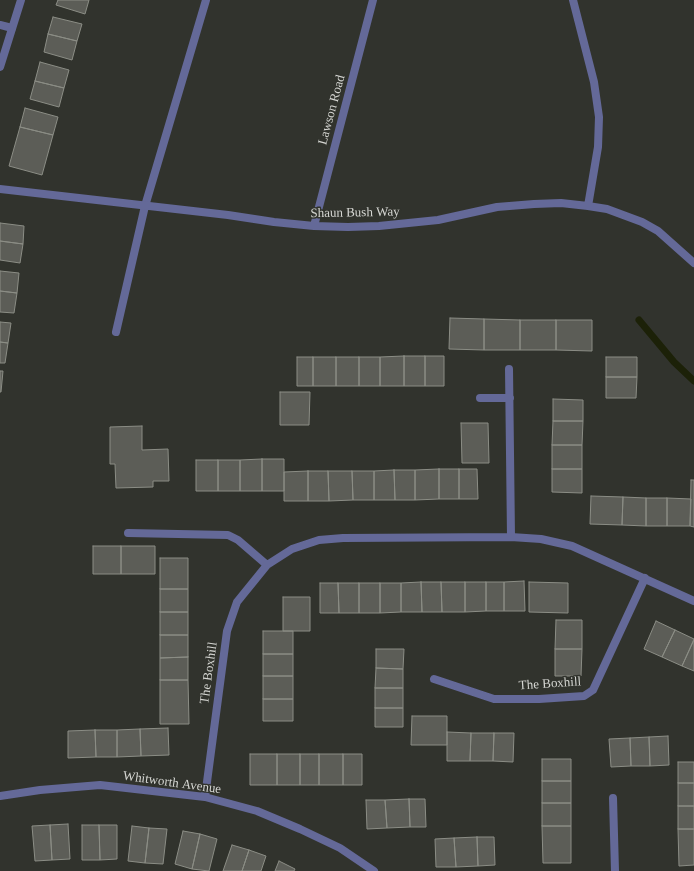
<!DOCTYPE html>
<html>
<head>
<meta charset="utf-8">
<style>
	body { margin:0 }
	canvas { display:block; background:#31332d }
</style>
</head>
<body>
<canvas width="694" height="871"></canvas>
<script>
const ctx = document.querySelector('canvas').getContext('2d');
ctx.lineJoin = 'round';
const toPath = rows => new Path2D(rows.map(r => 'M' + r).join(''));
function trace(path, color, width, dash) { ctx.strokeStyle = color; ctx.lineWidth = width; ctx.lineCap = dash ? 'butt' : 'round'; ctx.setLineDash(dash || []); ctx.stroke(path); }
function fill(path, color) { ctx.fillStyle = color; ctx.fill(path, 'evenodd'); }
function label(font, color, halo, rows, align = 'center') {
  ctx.font = font + ' Georgia,serif'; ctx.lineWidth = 3; ctx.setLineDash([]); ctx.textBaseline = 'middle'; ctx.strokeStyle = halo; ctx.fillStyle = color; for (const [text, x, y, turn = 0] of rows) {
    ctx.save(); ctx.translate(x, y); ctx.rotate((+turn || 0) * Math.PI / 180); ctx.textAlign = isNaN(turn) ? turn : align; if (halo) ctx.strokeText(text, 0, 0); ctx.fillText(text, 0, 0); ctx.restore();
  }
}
trace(toPath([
	[639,320,674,362,694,381]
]), '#1c2108', 7);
const building = toPath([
	[58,0,89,0,85,14,56,5,58,0],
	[53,17,82,24,77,41,48,34,53,17],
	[48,34,77,41,72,60,44,52,48,34],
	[40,62,69,70,64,88,35,81,40,62],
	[35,81,64,88,59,107,30,99,35,81],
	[25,108,58,117,53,135,20,127,25,108],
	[20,127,53,135,42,175,9,166,20,127],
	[0,223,24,226,23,244,0,241,0,223],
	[0,241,23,244,20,263,0,260,0,241],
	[0,271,19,273,17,293,0,291,0,271],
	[0,291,17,293,14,313,0,312,0,291],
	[450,318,484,319,484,350,449,349,450,318],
	[484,319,520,320,520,350,484,350,484,319],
	[520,320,556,320,556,350,520,350,520,320],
	[556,320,592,320,592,351,556,350,556,320],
	[0,322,11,323,8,343,0,342,0,322],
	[0,342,8,343,5,363,0,363,0,342],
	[404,356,404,386,380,386,380,357,404,356],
	[404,356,425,356,425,386,404,386,404,356],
	[425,356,444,356,444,386,425,386,425,356],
	[297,357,313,357,313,386,297,386,297,357],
	[313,357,336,357,336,386,313,386,313,357],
	[336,357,359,357,359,386,336,386,336,357],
	[359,357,380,357,380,386,359,386,359,357],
	[606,357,637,357,637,377,606,377,606,357],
	[0,371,3,371,1,392,0,392,0,371],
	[606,377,637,377,636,398,606,398,606,377],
	[280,392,310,392,309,425,280,425,280,392],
	[553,399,583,400,583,421,553,421,553,399],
	[553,421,583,421,582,445,552,445,553,421],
	[461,423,488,423,489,463,462,463,461,423],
	[142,426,142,450,168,449,169,481,153,481,153,487,116,488,115,464,110,464,110,427,142,426],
	[552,445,582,445,582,469,552,469,552,445],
	[262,459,284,459,284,491,262,491,262,459],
	[262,459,262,491,240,491,240,460,262,459],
	[196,460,218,460,218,491,196,491,196,460],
	[218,460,240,460,240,491,218,491,218,460],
	[439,469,459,469,459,499,439,499,439,469],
	[439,469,439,499,415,500,415,470,439,469],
	[459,469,477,469,478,499,459,499,459,469],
	[552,469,582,469,582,493,552,492,552,469],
	[394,470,415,470,415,500,395,500,394,470],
	[394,470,395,500,374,500,374,471,394,470],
	[308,471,308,501,284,501,284,472,308,471],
	[308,471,328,471,329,501,308,501,308,471],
	[328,471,352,471,353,500,329,501,328,471],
	[352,471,374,471,374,500,353,500,352,471],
	[691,480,694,480,694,527,690,526,691,480],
	[591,496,623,497,622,525,590,524,591,496],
	[623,497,646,498,646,526,622,525,623,497],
	[646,498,667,498,667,526,646,526,646,498],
	[667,498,691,499,690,526,667,526,667,498],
	[93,546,121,546,121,574,93,574,93,546],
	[121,546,155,546,155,574,121,574,121,546],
	[160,558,188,558,188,589,160,589,160,558],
	[524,581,525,611,504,611,504,582,524,581],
	[421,582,441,582,442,612,422,612,421,582],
	[421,582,422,612,401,612,401,583,421,582],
	[441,582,465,582,465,612,442,612,441,582],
	[465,582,486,582,486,611,465,612,465,582],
	[486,582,504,582,504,611,486,611,486,582],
	[529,582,568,583,568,613,529,612,529,582],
	[320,583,338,583,339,613,320,613,320,583],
	[338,583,359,583,359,613,339,613,338,583],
	[359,583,380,583,380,613,359,613,359,583],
	[380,583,401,583,401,612,380,613,380,583],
	[160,589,188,589,188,612,160,612,160,589],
	[283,597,310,597,310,631,283,631,283,597],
	[160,612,188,612,188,635,160,635,160,612],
	[556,620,582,620,582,649,555,649,556,620],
	[656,621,675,630,662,657,644,649,656,621],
	[675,630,694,639,682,666,662,657,675,630],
	[263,631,293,631,293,654,263,654,263,631],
	[160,635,188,635,188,657,160,658,160,635],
	[694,640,694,671,682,666,694,640],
	[376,649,404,649,403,669,376,668,376,649],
	[555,649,582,649,581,676,555,676,555,649],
	[263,654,293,654,293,676,263,676,263,654],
	[188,657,188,680,160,680,160,658,188,657],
	[376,668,403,669,403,688,375,688,376,668],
	[263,676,293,676,293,699,263,699,263,676],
	[160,680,188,680,189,724,160,724,160,680],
	[375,688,403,688,403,708,375,708,375,688],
	[263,699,293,699,293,721,263,721,263,699],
	[375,708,403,708,403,727,375,727,375,708],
	[412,716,447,716,447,745,411,745,412,716],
	[168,728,169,755,141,756,140,729,168,728],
	[140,729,141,756,117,757,117,730,140,729],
	[95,730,96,757,68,758,68,731,95,730],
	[95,730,117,730,117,757,96,757,95,730],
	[447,732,471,733,470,761,447,761,447,732],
	[471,733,494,733,493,761,470,761,471,733],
	[494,733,514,733,513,762,493,761,494,733],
	[668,736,669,765,650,766,649,737,668,736],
	[649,737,650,766,631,766,630,738,649,737],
	[630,738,631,766,611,767,609,739,630,738],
	[250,754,277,754,277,785,250,785,250,754],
	[277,754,300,754,300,785,277,785,277,754],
	[300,754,319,754,319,785,300,785,300,754],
	[319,754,343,754,343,785,319,785,319,754],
	[343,754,362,754,362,785,343,785,343,754],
	[542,759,571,759,571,781,542,781,542,759],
	[678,762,694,762,694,783,678,783,678,762],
	[542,781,571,781,571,803,542,803,542,781],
	[678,783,694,783,694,806,678,806,678,783],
	[409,799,410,827,387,828,385,800,409,799],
	[409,799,425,799,426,827,410,827,409,799],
	[366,800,385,800,387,828,367,829,366,800],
	[542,803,571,803,571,826,542,826,542,803],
	[678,806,694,806,694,829,678,829,678,806],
	[68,824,70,859,52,860,50,825,68,824],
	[50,825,52,860,35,861,32,826,50,825],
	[82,825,99,825,100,860,82,860,82,825],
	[99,825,117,825,117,859,100,860,99,825],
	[132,826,149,828,145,863,128,861,132,826],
	[542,826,571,826,571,863,543,863,542,826],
	[149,828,167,829,163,864,145,863,149,828],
	[678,829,694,829,694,865,679,866,678,829],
	[183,831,200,834,192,869,175,864,183,831],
	[200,834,217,839,209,871,192,869,200,834],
	[477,837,478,866,456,867,454,838,477,837],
	[477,837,494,837,495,865,478,866,477,837],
	[454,838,456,867,436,867,435,839,454,838],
	[232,845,249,850,242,871,223,871,232,845],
	[249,850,266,856,261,871,242,871,249,850],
	[279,861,295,869,294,871,275,871,279,861]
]);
fill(building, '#5c5d57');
trace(building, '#8b8d85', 1);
trace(toPath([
	[0,25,12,28],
	[116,332,145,206,206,0],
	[613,798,615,871]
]), '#646998', 8);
trace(toPath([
	[573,0,594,82,599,117,598,147,588,206],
	[0,67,21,0],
	[0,189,228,215,274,222,314,226,348,227,379,226,438,220,497,207,534,204,561,203,588,206,607,209,642,222,658,231,694,263],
	[314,226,373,0],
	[509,369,511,537],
	[480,398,510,398],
	[128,533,228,535,238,540,267,565],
	[434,679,494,699,539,699,584,696,593,690,645,578],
	[0,796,40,790,100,785,205,797,257,811,300,829,340,848,374,871],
	[205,797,227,631,237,602,267,565,292,549,319,540,343,538,511,537,541,539,572,546,694,601]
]), '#646998', 8);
label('13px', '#d5d6d2', '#31332d', [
	["Lawson Road",332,110,-75],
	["Shaun Bush Way",355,213,-1],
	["The Boxhill",209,673,-82],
	["The Boxhill",550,684,-4],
	["Whitworth Avenue",172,783,8]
]);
</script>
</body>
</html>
